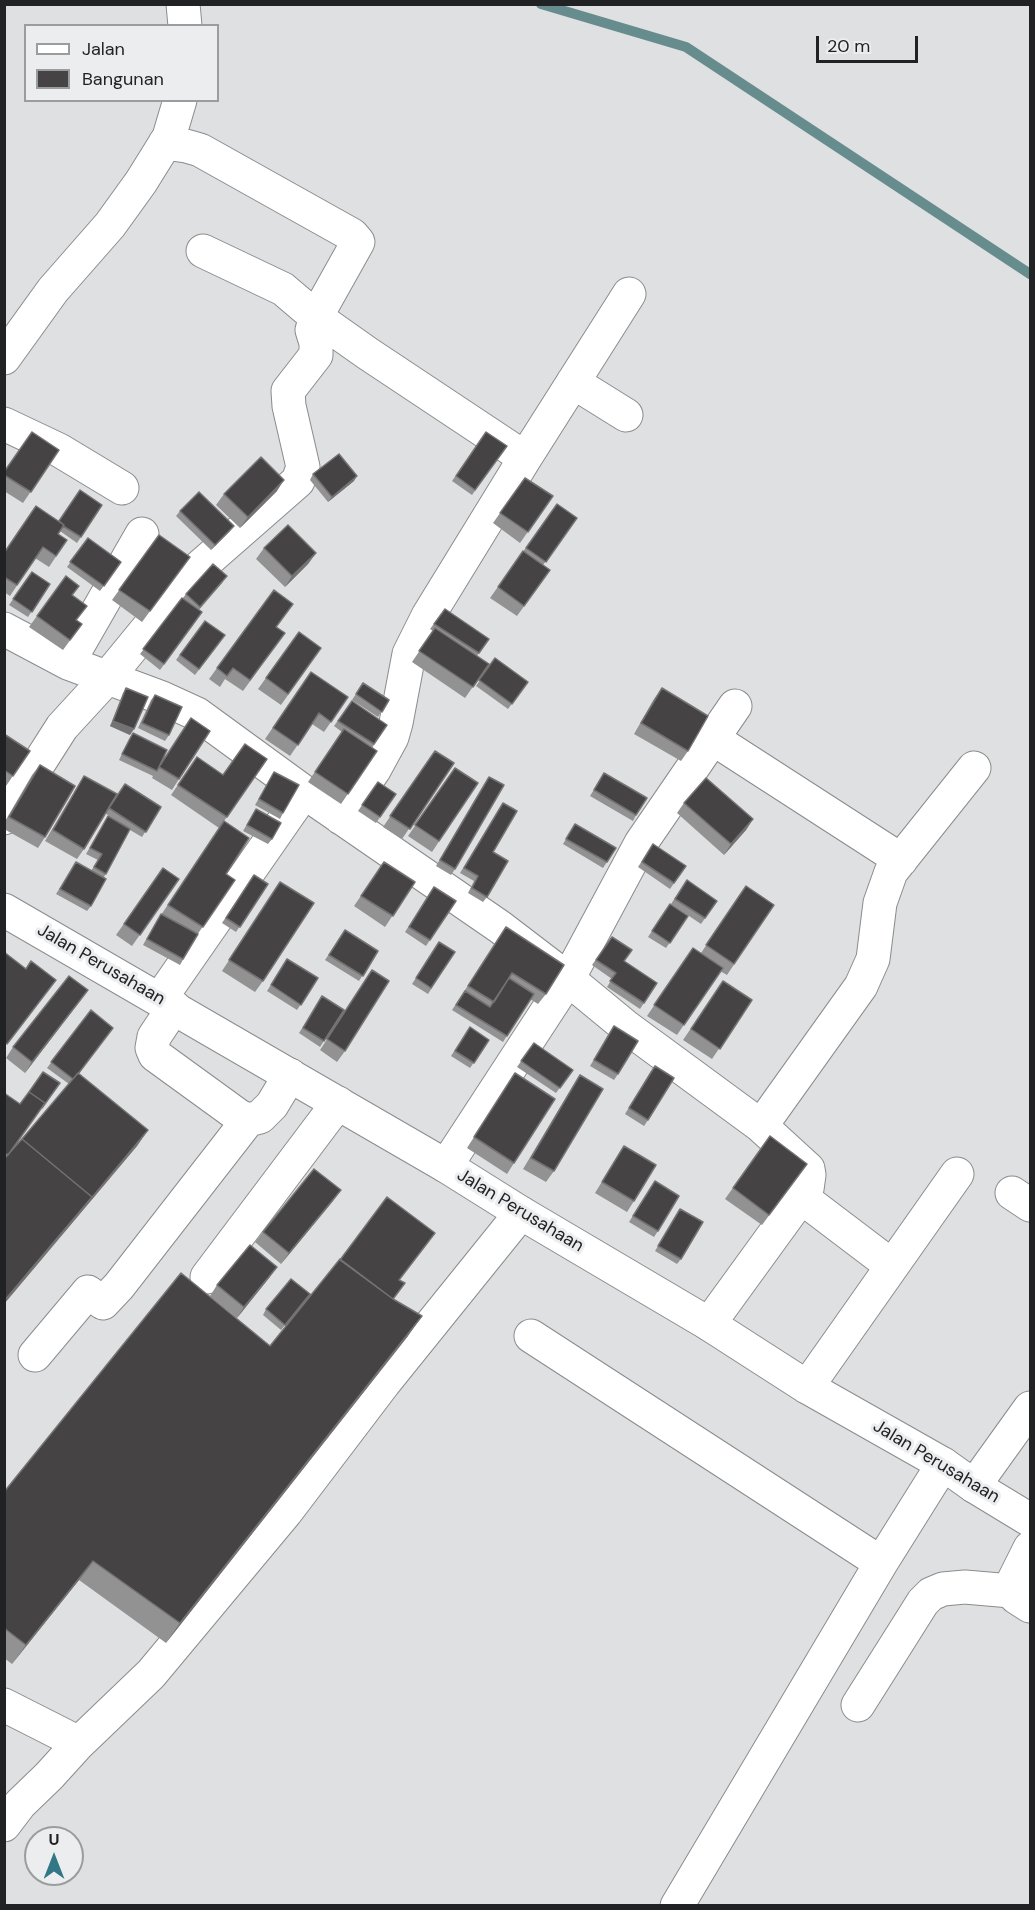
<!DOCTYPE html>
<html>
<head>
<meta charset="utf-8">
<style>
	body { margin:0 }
	#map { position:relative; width:1035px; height:1910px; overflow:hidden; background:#dee0e2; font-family:"DM Sans",sans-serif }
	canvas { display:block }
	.frame { position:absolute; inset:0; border:6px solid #212223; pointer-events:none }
	.legend { position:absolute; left:24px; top:24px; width:195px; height:78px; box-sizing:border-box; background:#ebedef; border:2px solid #9a9c9d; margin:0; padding:8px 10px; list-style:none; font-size:18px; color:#212223 }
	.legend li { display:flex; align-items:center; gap:12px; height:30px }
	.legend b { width:30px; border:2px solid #9a9c9d }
	.north { position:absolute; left:24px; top:1826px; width:60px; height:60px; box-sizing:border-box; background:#ebedef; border:2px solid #9a9c9d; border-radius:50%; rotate:0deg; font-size:16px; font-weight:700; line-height:24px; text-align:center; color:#212223 }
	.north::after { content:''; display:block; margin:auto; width:21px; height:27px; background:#327786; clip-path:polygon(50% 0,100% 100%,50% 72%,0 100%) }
	.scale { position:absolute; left:816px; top:36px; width:102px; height:27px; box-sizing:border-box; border:3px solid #212223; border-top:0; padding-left:8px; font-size:18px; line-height:21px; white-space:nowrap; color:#212223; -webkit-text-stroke:4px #ebedef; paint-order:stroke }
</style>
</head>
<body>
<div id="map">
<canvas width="1035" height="1910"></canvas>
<div class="frame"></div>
<ul class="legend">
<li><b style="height:8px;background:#fff"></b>Jalan</li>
<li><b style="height:16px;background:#464344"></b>Bangunan</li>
</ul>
<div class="north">U</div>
<div class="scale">20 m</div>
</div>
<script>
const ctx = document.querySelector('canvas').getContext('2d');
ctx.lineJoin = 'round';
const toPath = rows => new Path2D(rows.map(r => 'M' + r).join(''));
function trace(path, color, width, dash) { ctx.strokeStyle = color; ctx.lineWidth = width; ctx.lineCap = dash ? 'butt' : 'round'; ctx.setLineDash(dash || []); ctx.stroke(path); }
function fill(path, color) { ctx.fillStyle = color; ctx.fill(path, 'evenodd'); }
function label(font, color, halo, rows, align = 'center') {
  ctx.font = font + ' "DM Sans",sans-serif'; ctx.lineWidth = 6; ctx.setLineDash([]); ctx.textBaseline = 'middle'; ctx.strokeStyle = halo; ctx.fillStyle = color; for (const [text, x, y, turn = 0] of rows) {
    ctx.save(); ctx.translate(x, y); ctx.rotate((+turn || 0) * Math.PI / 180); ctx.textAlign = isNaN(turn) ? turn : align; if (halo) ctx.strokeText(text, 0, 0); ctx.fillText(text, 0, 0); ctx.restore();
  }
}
trace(toPath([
	[541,4,686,47,1030,274]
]), '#668c8e', 10);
const minor = toPath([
	[183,4,185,26],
	[203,251,283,289,316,317,367,353,525,458],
	[4,358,53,290,110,225,141,182,169,137,180,100],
	[573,382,626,415],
	[4,424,59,450,122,488],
	[4,629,68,663,162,698,197,714,304,792,500,927,568,979,625,1026,761,1126,808,1169,809,1175,807,1189,709,1324],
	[68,663,142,534],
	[712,738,901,860],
	[4,818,62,727,107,678,194,572,298,481,303,467,289,406,288,391,316,355,316,343,312,330,316,317,358,242,352,235,200,150,186,146,165,143],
	[341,818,374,770,392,737,396,723,409,654,428,616,525,458,629,294],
	[160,999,304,792],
	[174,1007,154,1037,152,1048,155,1055,239,1116,248,1120,260,1117,272,1105,290,1075],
	[761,1126,861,986,873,959,880,903,891,872,974,768],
	[446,1166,568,979,641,843,735,706],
	[1012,1193,1030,1205],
	[801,1197,892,1266],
	[207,1277,338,1103],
	[531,1336,881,1563],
	[35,1355,88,1292,103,1303,119,1286,248,1120],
	[807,1387,957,1174],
	[974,1486,1030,1408],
	[1030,1548,1012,1584,1011,1591,1016,1597,1030,1606],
	[4,1705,79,1743],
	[858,1705,923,1602,931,1594,943,1589,965,1587,1011,1591],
	[4,1825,20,1804,49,1776,79,1743,151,1674,286,1512,384,1383,521,1213],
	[677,1906,881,1563,943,1464]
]);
const major = toPath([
	[4,910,446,1166,521,1213,709,1324,807,1387,943,1464,974,1486,1030,1520]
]);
trace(minor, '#8a8c8e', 35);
trace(major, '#8a8c8e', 35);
trace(minor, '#fff', 33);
trace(major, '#fff', 33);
fill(toPath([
	[486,432,507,446,472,495,452,481],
	[59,450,23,503,4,491,4,472],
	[313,474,354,481,328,502,310,480],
	[525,478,553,496,520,543,493,523],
	[277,491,240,528,216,505,224,494],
	[557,504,577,518,543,565,550,570,517,616,490,598],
	[102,505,77,543,60,531,58,534,67,540,49,567,35,558,10,596,4,592,4,553],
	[180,511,230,531,211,550,176,516],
	[159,535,190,557,142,622,112,600],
	[88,538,121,562,100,591,67,567],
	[264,548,316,553,308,564,285,587,256,559],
	[32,572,50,584,28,617,9,605],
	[66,576,73,595,77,620,82,624,63,650,29,627],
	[223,582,199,610,202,612,160,670,140,654,186,594],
	[274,590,277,627,285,633,243,691,225,679,220,687,209,679],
	[445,609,489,639,477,656,489,664,465,698,412,662,433,631,430,629],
	[205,621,225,635,195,675,176,660],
	[299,632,321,648,281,705,258,689],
	[495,658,528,682,508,709,476,686],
	[311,672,348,697,324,732,312,724,290,756,265,739],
	[363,683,389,700,378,717,352,700],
	[126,688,130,735,110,726,123,693],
	[662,688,688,751,681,761,634,734,654,699],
	[155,695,169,735,165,741,138,728,151,700],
	[352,701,387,725,372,748,377,751,341,804,308,782,342,732,334,726],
	[191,718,179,779,172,790,152,778,153,776,119,760,129,739,133,733,158,769],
	[4,734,30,751,6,786,4,786],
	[435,751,454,763,402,839,383,827],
	[197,757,223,775,267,759,224,821,226,874,235,880,197,935,180,965,143,945,157,920,161,915,219,828,171,795],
	[40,765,45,837,38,848,4,829,4,823,32,775],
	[455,768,478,783,432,852,408,836],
	[274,772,283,813,280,819,255,805],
	[604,773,636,815,633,821,590,796],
	[84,776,106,812,125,784,161,807,142,837,130,830,104,877,91,906,87,911,56,894,76,862,91,871,98,860,86,854,108,816,120,823,105,813,84,849,77,859,45,841,77,787],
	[489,777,455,869,451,875,436,866],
	[378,782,396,794,376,823,358,811],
	[503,803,493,852,487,897,483,902,468,893,474,881,460,873],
	[684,803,753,819,746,830,724,855,677,813],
	[256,809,272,839,268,844,243,831],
	[575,824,607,862,603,868,563,844],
	[653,844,686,866,670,889,638,867],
	[384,862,415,882,385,927,354,906],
	[163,868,179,879,132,946,116,935],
	[254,875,268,884,236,932,222,923],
	[687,880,717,901,701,924,671,904],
	[746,886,774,905,727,975,720,971,677,1035,647,1016,693,948,701,953],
	[273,893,263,981,255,992,222,971],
	[430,893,456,901,426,946,405,932],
	[670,904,688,916,666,948,648,937],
	[506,927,546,994,538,1004,530,999,503,1042,452,1010],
	[345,930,378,951,359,981,325,960],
	[612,937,624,961,657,983,640,1009,607,987,612,979,592,965],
	[439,942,455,952,428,994,412,984],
	[287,959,318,978,297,1010,267,991],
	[365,981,345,1051,337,1062,320,1050],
	[723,981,752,1000,712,1059,683,1040],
	[88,990,25,1073,6,1058,13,1047],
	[319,1002,344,1010,320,1047,299,1033],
	[91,1010,78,1074,148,1130,137,1146,4,1304,4,1093,20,1104,60,1083,5,1158,69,1084,47,1068],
	[614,1026,618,1074,614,1080,590,1066],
	[470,1027,489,1040,470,1068,451,1056],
	[534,1043,573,1070,556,1093,517,1067],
	[651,1071,648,1120,644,1126,625,1114],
	[515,1073,514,1163,507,1174,467,1148],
	[580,1075,554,1171,546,1182,523,1169,573,1086],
	[770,1136,807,1164,762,1225,725,1199],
	[624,1146,634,1201,627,1212,595,1193],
	[651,1187,658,1231,654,1237,629,1222],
	[333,1201,281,1264,255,1242,263,1232],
	[680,1209,681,1259,677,1264,655,1251],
	[277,1267,269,1278,237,1318,210,1296,217,1285],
	[400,1280,393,1299,408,1336,166,1643,79,1580,12,1664,4,1658,4,1492,270,1346],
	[310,1294,281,1330,263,1315,266,1309]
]), '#929293');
fill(toPath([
	[357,476,354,481,328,502,332,497],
	[284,480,277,491,240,528,248,517],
	[234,526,230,531,211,550,215,545],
	[316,553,308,564,285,587,292,576],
	[113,721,134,729,130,735,110,726],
	[753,819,746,830,724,855,731,844],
	[88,990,80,1001,25,1073,32,1062],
	[148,1130,137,1146,4,1304,4,1301],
	[341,1190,333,1201,281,1264,289,1253],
	[277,1267,269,1278,237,1318,244,1307],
	[422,1316,408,1336,166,1643,180,1623],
	[93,1561,79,1580,12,1664,26,1645]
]), '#747273');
const building = toPath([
	[32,432,59,450,31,492,4,475,4,472,32,432],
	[486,432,507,446,475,490,456,476,486,432],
	[339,454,357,476,332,497,313,474,339,454],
	[261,457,284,480,248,517,224,494,261,457],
	[525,478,553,496,528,532,500,513,525,478],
	[80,490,102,505,81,537,63,526,64,525,59,521,80,490],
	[199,492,234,526,215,545,180,511,199,492],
	[557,504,577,518,546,562,526,548,557,504],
	[36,506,64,525,58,534,67,540,56,556,43,547,17,585,4,577,4,553,36,506],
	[288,525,316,553,292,576,264,548,288,525],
	[159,535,190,557,150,611,119,590,159,535],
	[88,538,121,562,104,586,70,562,88,538],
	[523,551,550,570,524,606,498,587,523,551],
	[213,564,227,576,200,607,186,594,213,564],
	[32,572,50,584,32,612,13,599,32,572],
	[66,576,79,586,72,595,87,606,76,620,82,624,70,640,37,616,66,576],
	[274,590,293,604,276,627,285,633,250,680,233,668,227,676,217,668,274,590],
	[182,598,202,612,164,664,143,649,182,598],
	[445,609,489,639,479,653,434,624,445,609],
	[205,621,225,635,199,669,180,655,205,621],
	[435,628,489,664,473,687,419,651,435,628],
	[299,632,321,648,288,694,266,678,299,632],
	[495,658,528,682,512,704,479,680,495,658],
	[311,672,348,697,331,722,319,713,298,745,273,728,311,672],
	[363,683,389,700,382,712,356,694,363,683],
	[126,688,148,697,134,729,113,721,126,688],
	[662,688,708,716,688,751,641,723,662,688],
	[155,695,182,707,169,735,142,723,155,695],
	[352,701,387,725,374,744,338,721,352,701],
	[191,718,210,731,179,779,159,767,191,718],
	[344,729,377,751,348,794,315,772,344,729],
	[133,733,167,750,157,771,122,754,133,733],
	[4,734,30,751,13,776,4,770,4,734],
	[245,744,267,759,227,817,178,785,197,757,223,775,245,744],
	[435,751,454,763,410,829,390,816,435,751],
	[40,765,75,786,45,837,9,817,40,765],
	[455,768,478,783,439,841,415,825,455,768],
	[274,772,299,785,283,813,259,799,274,772],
	[604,773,647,798,636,815,594,790,604,773],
	[84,776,117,794,84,849,53,830,84,776],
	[489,777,504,785,455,869,440,860,489,777],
	[706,778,753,819,731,844,684,803,706,778],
	[378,782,396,794,380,817,362,805,378,782],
	[125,784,161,807,146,832,109,808,125,784],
	[503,803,517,811,493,852,508,861,487,897,472,888,478,876,464,868,503,803],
	[256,809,281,823,272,839,247,825,256,809],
	[108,816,130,829,106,874,94,867,102,854,90,848,108,816],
	[224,821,249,838,226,874,235,880,203,927,168,905,224,821],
	[575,824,616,848,607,862,566,839,575,824],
	[653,844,686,866,674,883,642,862,653,844],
	[76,862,106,879,91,906,60,889,76,862],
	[384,862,415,882,393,916,361,896,384,862],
	[163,868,179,879,140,935,124,924,163,868],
	[254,875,268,884,240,927,226,918,254,875],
	[687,880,717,901,705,918,675,899,687,880],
	[280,882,314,903,263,981,229,960,280,882],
	[746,886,774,905,734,964,706,945,746,886],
	[434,887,456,901,430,940,409,927,434,887],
	[670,904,688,916,670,943,652,931,670,904],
	[161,914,198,934,183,959,147,939,161,914],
	[506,927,564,965,546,994,512,973,494,1002,468,986,506,927],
	[345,930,378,951,363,976,329,955,345,930],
	[612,937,632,950,624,961,657,983,644,1003,610,981,616,973,596,960,612,937],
	[439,942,455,952,431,988,416,978,439,942],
	[693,948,723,968,684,1025,654,1005,693,948],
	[4,952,26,969,31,961,56,980,7,1044,4,1042,4,952],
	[287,959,318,978,301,1005,271,985,287,959],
	[372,970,389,981,345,1051,327,1039,372,970],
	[69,976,88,990,32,1062,13,1047,69,976],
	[509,978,534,994,507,1036,456,1005,465,991,490,1007,509,978],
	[723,981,752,1000,720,1049,691,1029,723,981],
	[322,996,344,1010,324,1041,303,1028,322,996],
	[91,1010,113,1028,78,1074,78,1073,73,1079,51,1062,91,1010],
	[614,1026,638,1041,618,1074,594,1060,614,1026],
	[470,1027,489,1040,474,1063,455,1051,470,1027],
	[534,1043,573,1070,560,1088,521,1061,534,1043],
	[655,1066,674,1078,648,1120,629,1108,655,1066],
	[43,1072,60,1083,42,1108,45,1103,29,1092,43,1072],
	[78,1073,148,1130,89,1201,92,1197,22,1139,78,1073],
	[515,1073,555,1099,514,1163,474,1137,515,1073],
	[580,1075,603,1089,554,1171,531,1158,580,1075],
	[29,1092,45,1103,8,1155,4,1153,4,1093,20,1104,29,1092],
	[770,1136,807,1164,769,1215,733,1188,770,1136],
	[22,1139,92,1197,4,1301,4,1159,22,1139],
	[624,1146,656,1165,634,1201,602,1182,624,1146],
	[314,1169,341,1190,289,1253,263,1232,314,1169],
	[655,1181,679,1196,658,1231,633,1216,655,1181],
	[387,1197,435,1233,399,1280,405,1283,393,1299,340,1260,387,1197],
	[680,1209,703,1222,681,1259,658,1246,680,1209],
	[250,1245,277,1267,244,1307,217,1285,250,1245],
	[340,1259,393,1299,422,1316,180,1623,93,1561,26,1645,4,1628,4,1492,181,1273,270,1346,340,1259],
	[291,1279,310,1294,285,1325,266,1309,291,1279]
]);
fill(building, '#464344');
trace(building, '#747273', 1.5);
label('18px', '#212223', '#ebedef', [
	["Jalan Perusahaan",101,965,30],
	["Jalan Perusahaan",520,1211,31],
	["Jalan Perusahaan",936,1462,31]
]);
</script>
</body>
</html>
